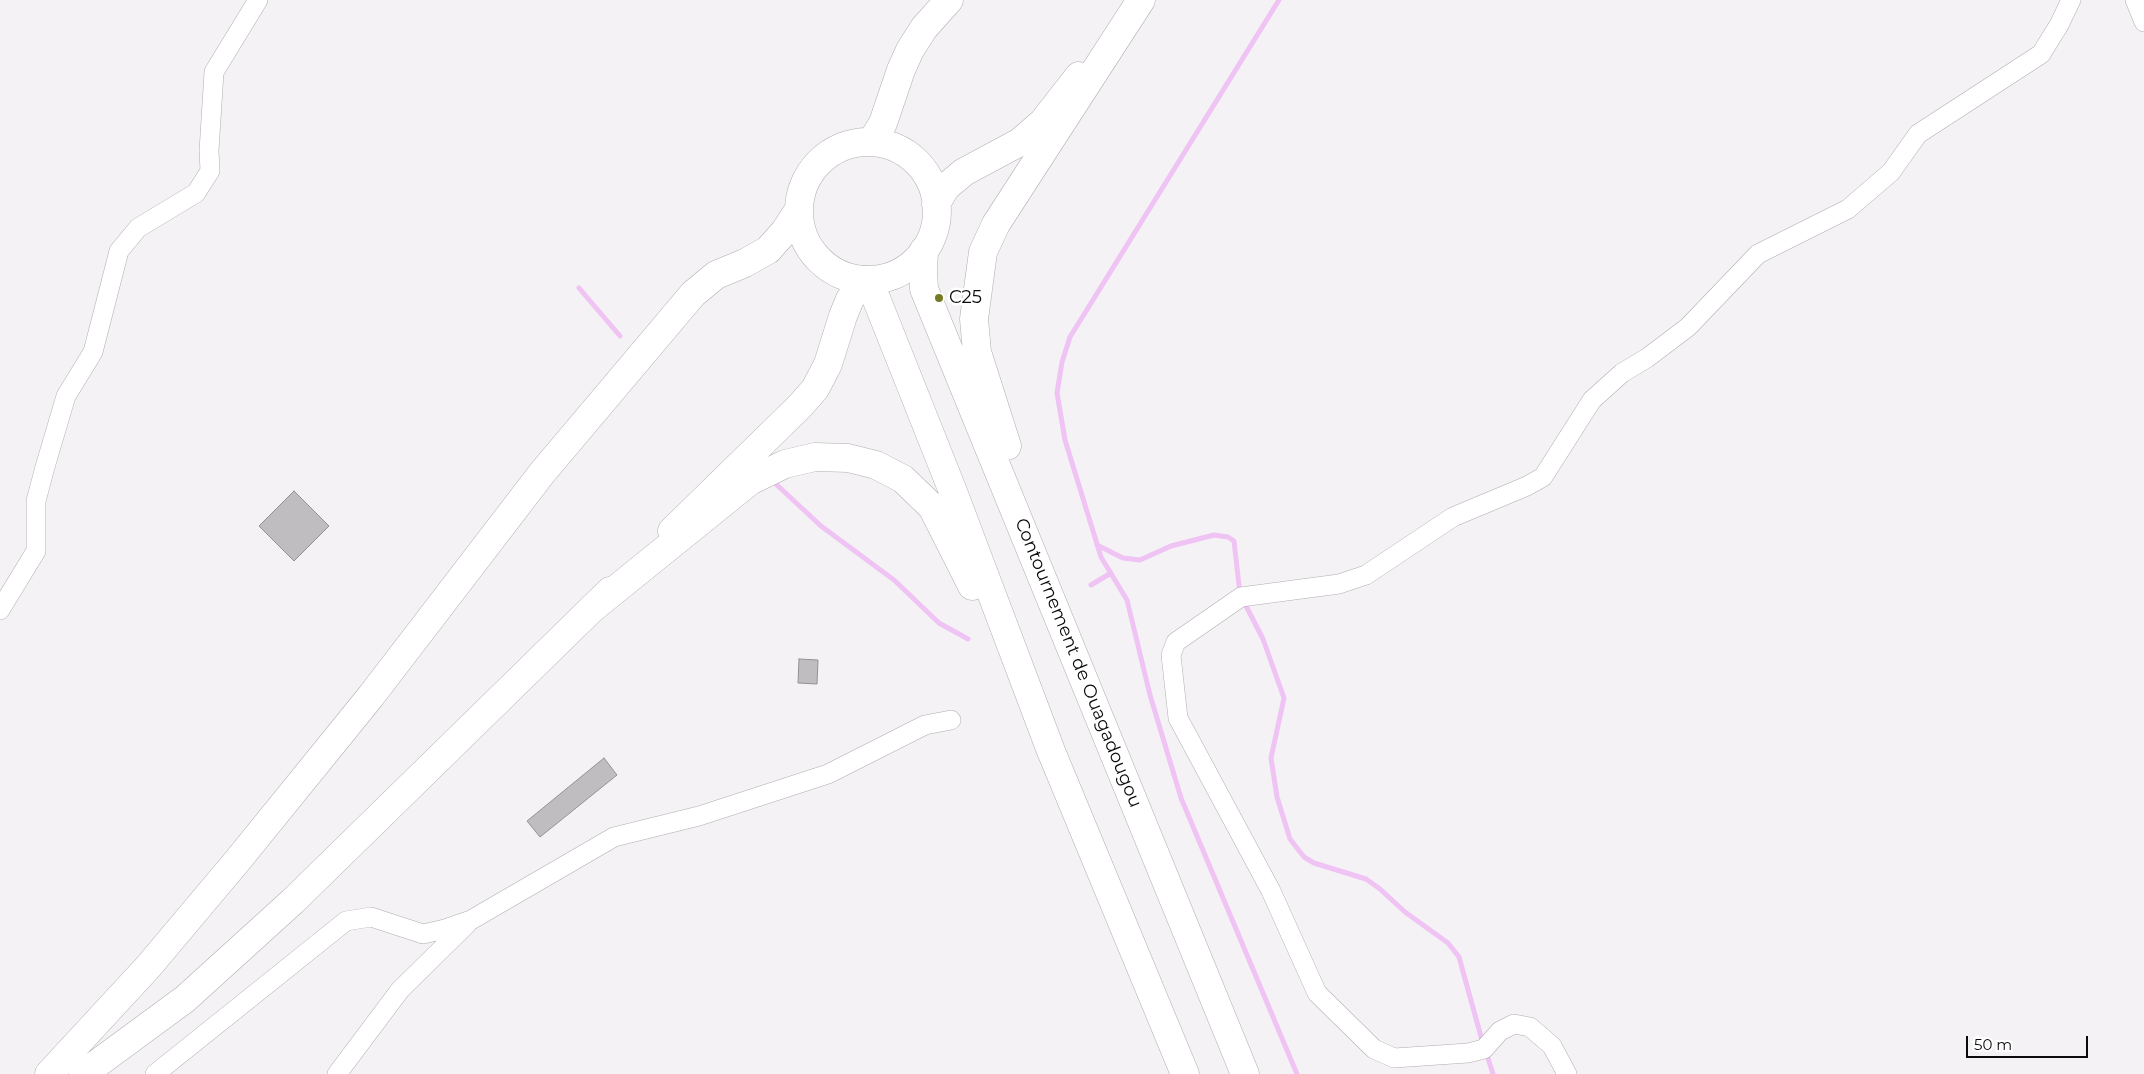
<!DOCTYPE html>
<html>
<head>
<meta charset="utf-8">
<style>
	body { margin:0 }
	#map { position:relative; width:2144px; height:1074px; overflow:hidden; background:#f5f2f5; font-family:Montserrat,sans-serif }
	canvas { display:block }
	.scale { position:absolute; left:1966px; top:1036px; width:122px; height:22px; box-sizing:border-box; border:2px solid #0c0b0c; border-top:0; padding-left:6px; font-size:15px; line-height:18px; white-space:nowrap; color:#0c0b0c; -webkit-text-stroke:4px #fff; paint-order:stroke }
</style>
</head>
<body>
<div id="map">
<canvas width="2144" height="1074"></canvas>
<div class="scale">50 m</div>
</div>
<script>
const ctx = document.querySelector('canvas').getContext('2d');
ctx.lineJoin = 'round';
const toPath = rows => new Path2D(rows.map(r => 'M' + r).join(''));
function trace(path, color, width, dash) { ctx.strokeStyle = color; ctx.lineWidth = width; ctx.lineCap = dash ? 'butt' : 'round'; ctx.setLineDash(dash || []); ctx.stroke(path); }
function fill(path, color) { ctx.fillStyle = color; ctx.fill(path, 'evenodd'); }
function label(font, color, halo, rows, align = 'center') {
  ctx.font = font + ' Montserrat,sans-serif'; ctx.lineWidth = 5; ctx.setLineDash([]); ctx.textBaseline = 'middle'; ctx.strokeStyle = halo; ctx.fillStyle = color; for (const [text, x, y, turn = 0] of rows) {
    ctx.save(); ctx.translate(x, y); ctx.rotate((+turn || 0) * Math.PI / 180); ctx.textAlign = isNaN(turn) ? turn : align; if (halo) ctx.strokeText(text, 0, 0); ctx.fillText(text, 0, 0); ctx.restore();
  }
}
trace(toPath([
	[1279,0,1070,337,1062,362,1057,393,1065,440,1101,557,1127,600,1150,695,1181,798,1297,1074],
	[579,288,620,336],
	[777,485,821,526,894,580,939,623,968,639],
	[1097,545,1123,558,1140,560,1171,546,1214,535,1228,537,1234,541,1240,594],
	[1091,585,1111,573],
	[1244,602,1263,639,1284,698,1271,758,1277,797,1290,839,1304,857,1314,863,1366,879,1380,889,1405,912,1448,943,1459,957,1483,1044],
	[1486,1052,1493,1074]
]), '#efc3f3', 5);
const building = toPath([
	[294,491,329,526,294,561,259,526,294,491],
	[799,659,818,660,817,684,798,683,799,659],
	[604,758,617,775,540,837,527,821,604,758]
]);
fill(building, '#c0bdc0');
trace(building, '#949194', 1);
const minor = toPath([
	[2135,0,2144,22],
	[0,610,36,551,36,501,45,467,66,396,93,352,119,251,138,228,196,193,210,171,209,151,214,72,258,0],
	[155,1074,346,921,371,917,423,934,445,929,471,920,614,837,699,816,828,774,925,725,951,720],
	[337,1074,400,990,467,924],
	[1567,1074,1552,1046,1530,1027,1514,1024,1500,1031,1484,1049,1468,1053,1394,1058,1374,1049,1317,993,1271,891,1178,718,1171,655,1176,642,1241,597,1339,584,1366,575,1453,517,1527,486,1543,477,1592,400,1622,373,1647,358,1688,327,1758,254,1848,209,1891,172,1918,134,2041,54,2059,25,2071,0]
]);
const primary = toPath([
	[872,141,883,123,901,70,910,50,924,28,949,0],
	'799 211a69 69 0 1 1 138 0a69 69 0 1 1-138 0Z',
	[936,204,946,187,964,172,1020,142,1043,122,1079,76],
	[672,531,800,406,815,389,828,364,843,316,850,299,864,280],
	[49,1074,148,967,238,860,371,696,542,473,693,294,716,275,745,263,768,250,785,231,798,211],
	[83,1074,185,999,293,901,610,591]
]);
const trunk = toPath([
	[924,250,923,271,924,289,1245,1074],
	[864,280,876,298,952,489,1051,751,1185,1074],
	[1007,446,977,352,974,319,983,252,996,224,1141,0],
	[594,607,750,481,785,464,815,457,848,458,876,465,903,479,932,507,972,586]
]);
trace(minor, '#afadb0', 20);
trace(primary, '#afadb0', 29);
trace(trunk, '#afadb0', 29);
trace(minor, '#fff', 19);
trace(primary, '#fff', 28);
trace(trunk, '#fff', 28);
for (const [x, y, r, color] of [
	[939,298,5,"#757b25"]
]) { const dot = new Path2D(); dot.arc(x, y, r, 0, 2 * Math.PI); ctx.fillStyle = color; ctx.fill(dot); trace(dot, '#fff', 2); }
label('18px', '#0c0b0c', '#fff', [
	["C25",949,298]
], 'left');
label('18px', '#0c0b0c', '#fff', [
	["Contournement de Ouagadougou",1078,663,68]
]);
</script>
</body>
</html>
